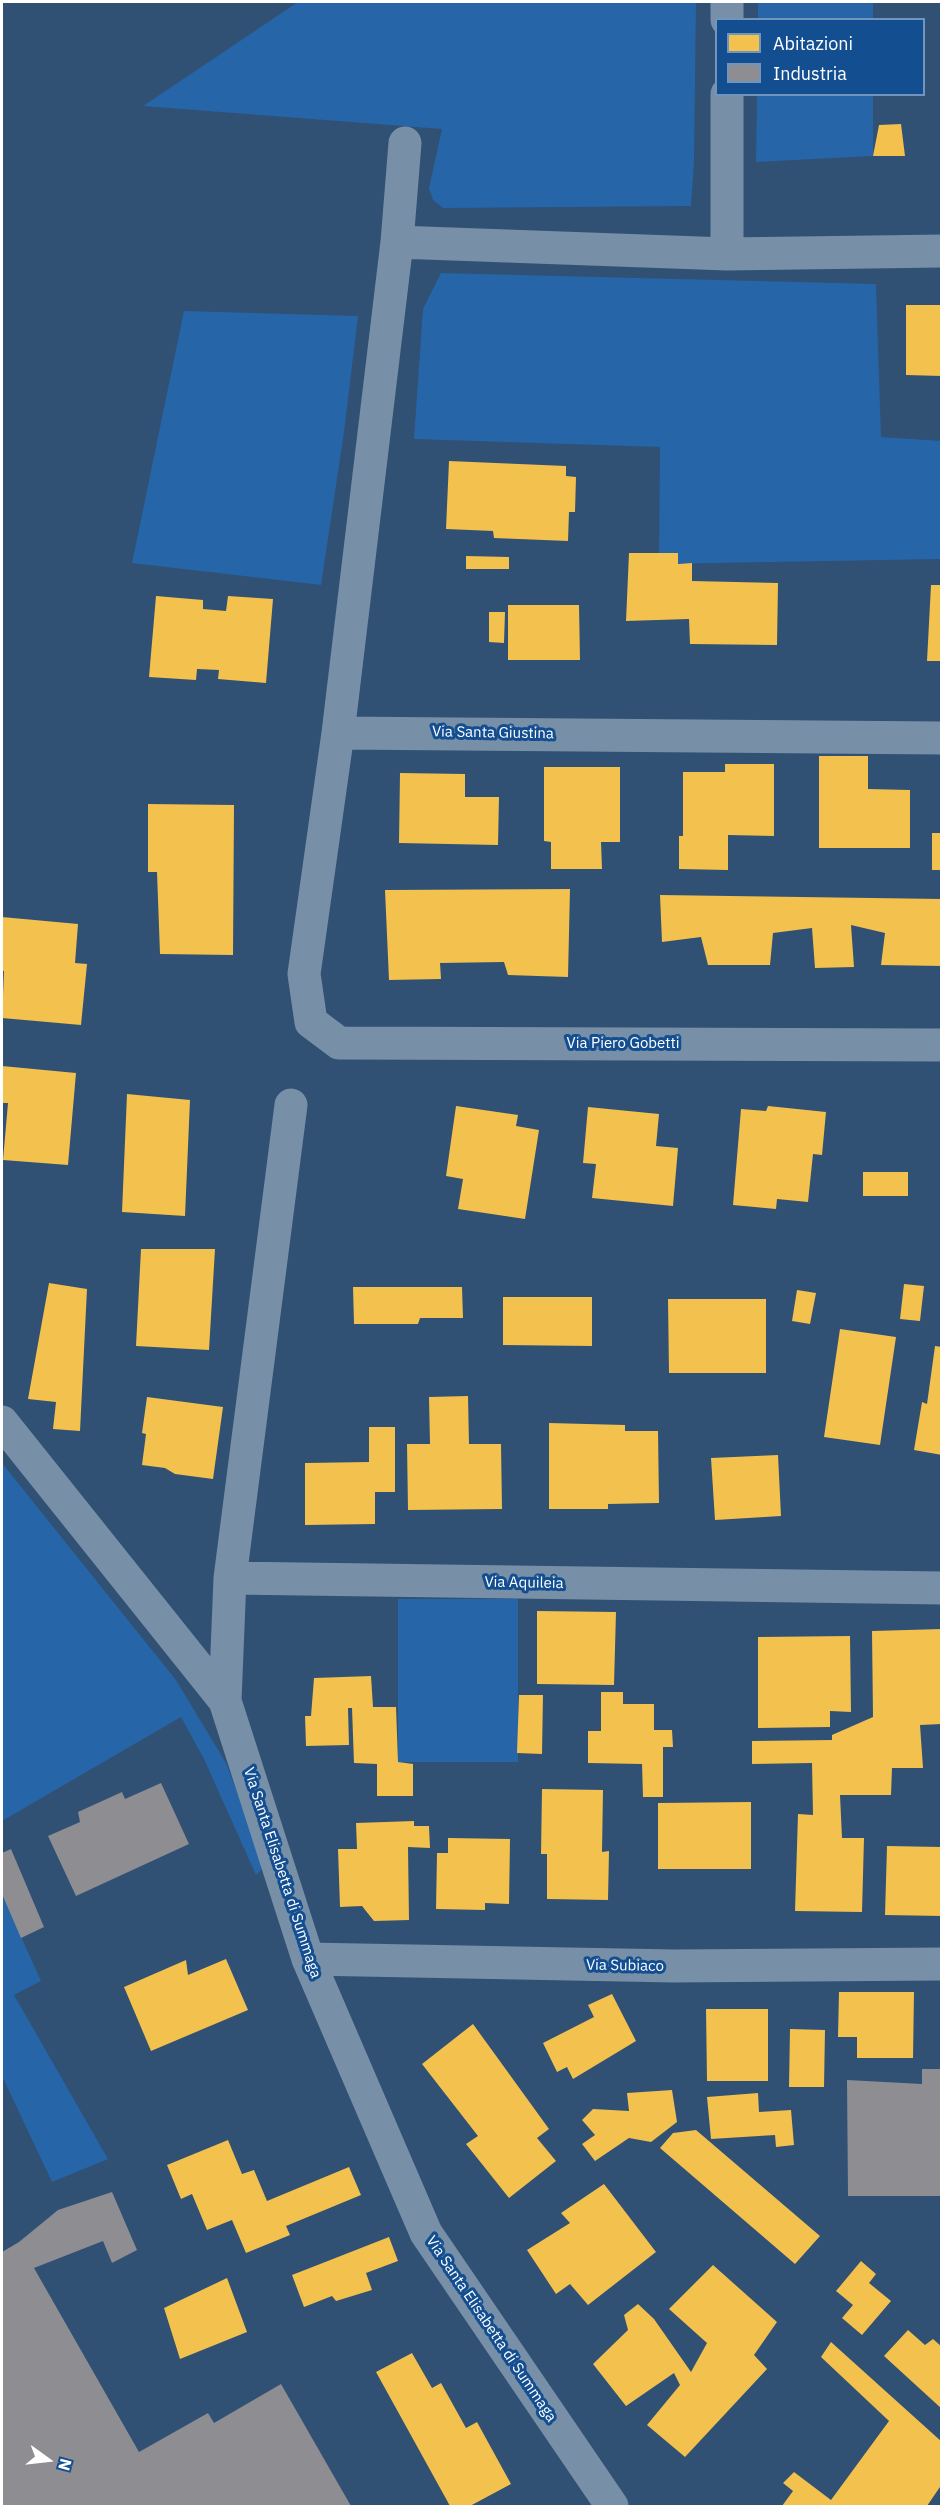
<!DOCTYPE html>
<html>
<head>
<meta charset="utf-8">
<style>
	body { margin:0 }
	#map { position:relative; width:943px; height:2508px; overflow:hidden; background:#305074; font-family:"IBM Plex Sans",sans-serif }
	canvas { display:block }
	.frame { position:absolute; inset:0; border:3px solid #fff; pointer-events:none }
	.legend { position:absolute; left:715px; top:18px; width:210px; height:78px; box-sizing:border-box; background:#134e91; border:2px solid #7195bd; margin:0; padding:8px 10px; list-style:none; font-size:18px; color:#fff }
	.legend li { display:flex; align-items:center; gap:12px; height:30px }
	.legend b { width:30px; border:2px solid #7195bd }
	.north { position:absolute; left:18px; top:2430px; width:60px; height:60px; -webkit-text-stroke:4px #134e91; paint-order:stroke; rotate:105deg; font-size:16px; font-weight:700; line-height:24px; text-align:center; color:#fff }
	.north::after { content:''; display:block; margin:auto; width:21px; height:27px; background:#fff; clip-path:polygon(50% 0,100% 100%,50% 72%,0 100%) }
</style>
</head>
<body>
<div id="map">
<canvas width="943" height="2508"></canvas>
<div class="frame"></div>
<ul class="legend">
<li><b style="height:16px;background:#f2c14e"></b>Abitazioni</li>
<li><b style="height:16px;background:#8d8d92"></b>Industria</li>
</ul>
<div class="north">N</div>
</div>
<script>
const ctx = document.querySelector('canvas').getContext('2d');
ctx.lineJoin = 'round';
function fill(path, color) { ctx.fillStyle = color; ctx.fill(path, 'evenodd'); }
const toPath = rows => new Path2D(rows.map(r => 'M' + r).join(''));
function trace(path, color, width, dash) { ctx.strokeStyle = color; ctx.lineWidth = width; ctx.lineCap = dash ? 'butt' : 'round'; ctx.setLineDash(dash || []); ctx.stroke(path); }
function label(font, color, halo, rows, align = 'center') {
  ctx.font = font + ' "IBM Plex Sans",sans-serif'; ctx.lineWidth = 6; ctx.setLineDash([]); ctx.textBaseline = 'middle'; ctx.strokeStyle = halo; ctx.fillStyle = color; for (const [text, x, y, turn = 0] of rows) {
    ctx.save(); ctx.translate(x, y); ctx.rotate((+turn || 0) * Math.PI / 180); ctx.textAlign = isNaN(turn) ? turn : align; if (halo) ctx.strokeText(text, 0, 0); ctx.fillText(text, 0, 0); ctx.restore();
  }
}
fill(toPath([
	[298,2,696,2,694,162,691,206,443,208,433,200,429,188,442,129,143,106],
	[758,2,873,2,873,19,758,19],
	[757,95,873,95,873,156,756,162],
	[441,273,876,284,881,437,941,441,941,559,659,564,660,447,414,439,423,309],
	[184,311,358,316,344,432,321,585,132,563],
	[2,1463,176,1680,226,1763,265,1866,256,1875,204,1759,181,1717,2,1821],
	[398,1599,518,1599,518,1762,398,1762],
	[2,1894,41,1981,14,1995,108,2159,52,2182,2,2076]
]), '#2665a8');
fill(toPath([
	[901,124,905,156,873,156,879,125],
	[906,305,942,305,942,376,906,375],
	[449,461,566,466,566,476,576,477,575,512,569,512,568,541,494,538,493,531,446,529],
	[629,553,678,553,678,564,692,563,692,581,778,583,777,645,690,644,689,619,626,621],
	[466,556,509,557,509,569,466,569],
	[931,585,942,585,942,661,927,661],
	[156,596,203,600,203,609,226,611,228,596,273,599,266,683,218,679,219,670,197,669,196,680,149,677],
	[508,605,579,605,580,660,508,660],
	[489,612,505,612,504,643,489,642],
	[819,756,868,756,868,789,910,790,910,848,819,848],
	[725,764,774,764,774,836,728,835,728,870,679,869,679,836,683,836,683,772,725,772],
	[544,767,620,767,620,842,601,842,602,869,551,869,551,842,544,841],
	[400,773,465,774,465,797,499,797,498,845,399,843],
	[148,804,234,805,233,955,160,954,157,872,148,872],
	[932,833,942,833,942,870,932,870],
	[570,889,568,977,508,975,504,962,440,963,441,979,389,980,385,890],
	[660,895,942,899,942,966,881,965,885,933,851,925,854,967,815,968,812,928,773,933,770,965,708,965,701,937,662,942],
	[2,917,78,924,75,963,87,964,81,1025,2,1018,4,971,2,971],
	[2,1066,76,1073,68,1165,3,1160,8,1103,2,1103],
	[127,1094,190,1100,185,1216,122,1212],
	[456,1106,518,1115,516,1126,539,1130,525,1219,458,1209,463,1179,446,1176],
	[768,1106,826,1112,822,1155,813,1154,808,1202,777,1199,776,1209,733,1205,741,1109,766,1111],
	[588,1107,659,1114,656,1146,678,1148,673,1206,592,1198,596,1164,583,1163],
	[863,1172,908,1172,908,1196,863,1196],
	[141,1249,215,1249,209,1350,136,1346],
	[49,1283,87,1289,80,1431,53,1429,56,1402,28,1399],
	[904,1284,924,1286,920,1321,900,1319],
	[353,1287,462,1287,463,1318,420,1318,418,1324,354,1324],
	[797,1290,816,1293,810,1324,792,1321],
	[503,1297,592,1297,592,1346,503,1345],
	[668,1299,766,1299,766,1373,669,1373],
	[840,1329,896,1337,880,1445,824,1437],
	[935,1346,942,1347,942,1455,914,1450,922,1402,927,1404],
	[468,1396,469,1444,501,1444,502,1509,408,1510,407,1444,430,1444,429,1397],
	[147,1397,223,1407,213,1479,175,1474,165,1468,142,1465,146,1434,142,1433],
	[549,1423,625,1425,625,1431,658,1431,659,1503,608,1504,608,1509,549,1509],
	[369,1427,395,1427,395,1492,375,1492,375,1524,305,1525,305,1463,369,1462],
	[778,1455,781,1516,715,1520,711,1458],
	[537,1611,616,1612,614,1685,537,1684],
	[942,1629,942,1724,920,1725,923,1768,892,1768,891,1795,840,1795,842,1838,864,1838,862,1912,795,1911,798,1814,813,1815,812,1763,752,1764,752,1741,832,1740,832,1735,873,1717,872,1631],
	[850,1636,851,1712,830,1711,830,1727,758,1728,758,1637],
	[371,1676,373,1707,396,1707,398,1762,413,1764,413,1796,377,1796,377,1764,354,1763,352,1708,348,1708,349,1745,306,1746,305,1716,311,1716,314,1678],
	[601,1692,623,1692,623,1704,654,1704,654,1730,672,1730,673,1747,663,1747,663,1797,643,1797,642,1764,588,1763,588,1731,601,1731],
	[519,1695,543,1695,542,1754,517,1753],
	[542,1789,603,1790,602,1852,609,1851,608,1900,547,1899,547,1854,541,1854],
	[751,1802,751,1869,658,1869,658,1803],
	[414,1821,414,1826,429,1826,430,1848,408,1847,409,1920,374,1921,362,1906,340,1907,338,1849,357,1849,356,1823],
	[448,1838,510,1839,509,1904,485,1903,485,1910,436,1909,437,1853,448,1853],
	[887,1846,942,1847,942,1916,885,1915],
	[226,1959,248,2010,151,2051,124,1987,186,1960,188,1975],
	[839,1992,914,1992,913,2058,857,2058,857,2037,838,2037],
	[612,1994,636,2041,573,2079,567,2067,557,2072,543,2043,594,2017,588,2005],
	[706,2009,768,2009,768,2081,707,2081],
	[473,2024,549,2129,537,2138,556,2161,509,2198,466,2144,478,2136,422,2064],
	[790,2029,825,2030,824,2087,789,2087],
	[672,2090,677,2122,651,2142,629,2138,595,2161,582,2144,595,2135,582,2120,593,2109,629,2111,627,2093],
	[758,2093,759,2112,791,2110,794,2145,776,2147,775,2135,711,2139,707,2097],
	[696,2130,820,2236,795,2264,660,2148,673,2133],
	[228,2140,242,2174,254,2170,267,2201,349,2167,361,2195,286,2226,290,2235,246,2253,232,2220,207,2230,192,2194,181,2199,167,2165],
	[604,2184,656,2252,588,2305,570,2284,556,2294,527,2250,570,2223,561,2213],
	[389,2237,398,2261,366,2273,372,2290,336,2301,332,2296,304,2307,292,2275],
	[861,2261,876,2274,869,2283,891,2301,862,2335,842,2318,853,2305,836,2291],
	[713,2265,777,2322,754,2355,767,2369,685,2457,647,2425,680,2385,674,2373,626,2406,593,2364,628,2330,624,2315,638,2304,654,2319,691,2372,707,2343,669,2309],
	[227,2278,247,2332,180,2359,164,2308],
	[908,2330,925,2345,933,2339,942,2347,942,2409,884,2356],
	[831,2342,942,2442,942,2484,927,2506,782,2506,793,2491,783,2483,794,2472,831,2500,889,2421,821,2357],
	[412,2353,432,2388,441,2383,466,2428,477,2422,511,2484,470,2506,450,2506,376,2372]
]), '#f2c14e');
fill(toPath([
	[161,1783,189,1844,76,1896,48,1836,80,1822,78,1812,122,1792,125,1799],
	[11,1849,44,1927,21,1938,2,1894,2,1853],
	[922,2069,942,2069,942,2196,848,2196,847,2080,922,2084],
	[112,2192,137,2250,112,2263,103,2241,34,2268,139,2452,208,2413,214,2423,281,2384,351,2506,2,2506,2,2252,19,2242,58,2210]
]), '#8d8d92');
trace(toPath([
	[727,20,727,2],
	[405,143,397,242,338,733,304,974,311,1022,339,1043,942,1045],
	[397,242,727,254,942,251],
	[727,254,727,94],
	[338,733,942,738],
	[2,1422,225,1701,308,1959,426,2233,612,2506],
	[230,1578,291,1105],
	[225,1701,230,1578,942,1588],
	[308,1959,674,1966,942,1964]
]), '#778fa7', 33);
label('15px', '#fff', '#134e91', [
	["Via Santa Giustina",493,733,1],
	["Via Piero Gobetti",623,1044],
	["Via Aquileia",524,1583,1],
	["Via Santa Elisabetta di Summaga",282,1873,72],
	["Via Subiaco",625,1966,1],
	["Via Santa Elisabetta di Summaga",491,2329,56]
]);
</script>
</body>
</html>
